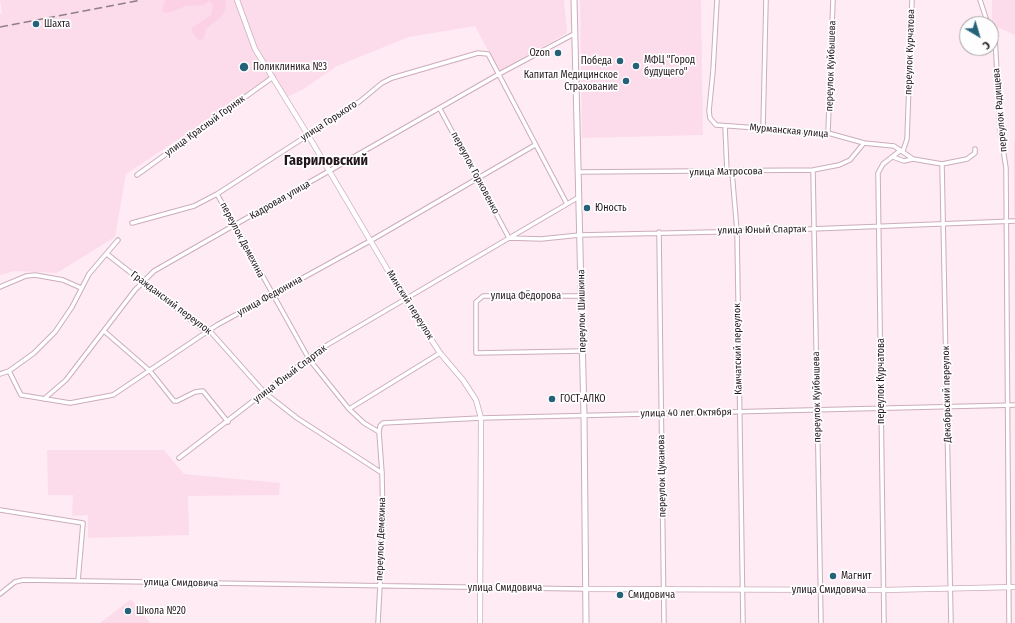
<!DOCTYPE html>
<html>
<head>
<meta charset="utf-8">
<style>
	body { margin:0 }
	#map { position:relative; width:1015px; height:623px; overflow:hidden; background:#ffebf4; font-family:"Fira Sans Condensed",sans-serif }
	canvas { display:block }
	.north { position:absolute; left:959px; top:16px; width:40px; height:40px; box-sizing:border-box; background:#fefefe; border:1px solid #a6a1a4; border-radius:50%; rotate:142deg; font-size:11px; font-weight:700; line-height:16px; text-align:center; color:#22161c }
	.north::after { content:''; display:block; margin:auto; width:14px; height:18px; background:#256279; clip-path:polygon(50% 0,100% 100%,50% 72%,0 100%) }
</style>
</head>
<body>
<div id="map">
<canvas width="1015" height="623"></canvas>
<div class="north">С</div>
</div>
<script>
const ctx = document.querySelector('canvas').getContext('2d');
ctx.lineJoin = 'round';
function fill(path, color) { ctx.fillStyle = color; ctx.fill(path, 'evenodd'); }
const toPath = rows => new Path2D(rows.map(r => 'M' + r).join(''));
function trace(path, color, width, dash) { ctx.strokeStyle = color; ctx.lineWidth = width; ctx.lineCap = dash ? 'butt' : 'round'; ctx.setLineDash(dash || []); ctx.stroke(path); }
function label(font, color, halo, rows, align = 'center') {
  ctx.font = font + ' "Fira Sans Condensed",sans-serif'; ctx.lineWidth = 3.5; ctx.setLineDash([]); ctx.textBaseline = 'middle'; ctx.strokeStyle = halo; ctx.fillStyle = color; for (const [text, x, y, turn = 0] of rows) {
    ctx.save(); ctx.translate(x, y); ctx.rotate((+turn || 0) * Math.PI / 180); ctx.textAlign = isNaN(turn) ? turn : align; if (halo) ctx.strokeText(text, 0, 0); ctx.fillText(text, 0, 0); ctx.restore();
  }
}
fill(toPath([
	[0,0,564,0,567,33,499,72,475,26,409,37,337,66,302,90,285,98,271,78,126,174,115,237,57,273,14,271,0,275,0,14,2,14],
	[580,0,701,0,703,135,582,138],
	[992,0,1015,0,1015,35,992,25],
	[1015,140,1015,215,1014,215,1014,143],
	[47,450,164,450,184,474,280,483,279,495,188,496,189,535,88,538,88,515,72,516,73,495,48,495],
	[131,599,150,623,100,623]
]), '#fcdceb');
fill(toPath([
	[166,0,226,0,225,10,220,18,206,29,204,38,199,41,192,32,192,28,211,15,213,5,212,3,209,1,204,5,186,6,168,13,162,12,163,5]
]), '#fcd1e6');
const minor = toPath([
	[717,0,713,71,709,111,710,118,716,125,828,133,864,143,894,146,913,159,942,164,967,159,975,153,975,149],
	[980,0,988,24],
	[991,30,995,37,1000,129,1006,168,1009,623],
	[440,109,509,238,541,239,580,235,760,231,1015,221],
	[725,126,727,172],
	[763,129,766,0],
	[828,133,833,0],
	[903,151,907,139,912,0],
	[893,157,904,161,913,159],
	[942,164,951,623],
	[813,170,821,623],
	[578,172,813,170,839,165,850,160,864,143],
	[732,172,737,231,743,623],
	[137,175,273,77],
	[217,194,309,359,349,409,364,423,379,432,380,426,383,423,481,418,1015,405],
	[132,223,194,206,217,194,359,102,382,83,392,78,478,53,488,54,567,204],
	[659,232,664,623],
	[107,254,201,328,209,330,265,393,297,418,382,473],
	[0,287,26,276,35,275,63,280,81,288],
	[582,296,483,296,476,302,476,353,582,351],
	[104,331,150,371,174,401,177,401,195,392,203,391,228,422],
	[9,371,21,395,70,403,113,395,217,325,370,241,535,145],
	[0,374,9,371,34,353,55,332,72,307,89,274,118,240],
	[44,399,66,380,135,290,154,271,499,74,574,34],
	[349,409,440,353],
	[179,458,322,348,579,197],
	[0,510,83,523,78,581],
	[0,594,15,582,23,580,585,589],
	[378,623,383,528,382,473,379,432],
	[884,623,878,173,883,164,901,150]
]);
const tertiary = toPath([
	[237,0,255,49,308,135,406,301,440,353,463,380,476,400,481,418,480,623],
	[585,589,884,590,1015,587]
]);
const secondary = toPath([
	[574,0,584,415,586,623]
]);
trace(minor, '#ccadbb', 5.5);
trace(tertiary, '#ccadbb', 6);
trace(secondary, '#ccadbb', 7);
trace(minor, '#fff', 3.5);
trace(tertiary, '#fff', 4.5);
trace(secondary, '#fff', 5);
trace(toPath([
	[0,27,141,0]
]), '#8f7f86', 1.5, [8, 4]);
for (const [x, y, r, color] of [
	[36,24,4,"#256279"],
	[558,53,4,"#256279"],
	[620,61,4,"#256279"],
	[636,66,4,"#256279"],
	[244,67,5,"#256279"],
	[626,81,4,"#256279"],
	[587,208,4,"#256279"],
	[552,399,4,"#256279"],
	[833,576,4,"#256279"],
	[620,595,4,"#256279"],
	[128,611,4,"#256279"]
]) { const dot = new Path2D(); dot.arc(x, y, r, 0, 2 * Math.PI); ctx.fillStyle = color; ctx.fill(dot); trace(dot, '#fefefe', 1.5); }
label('10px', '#22161c', '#fefefe', [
	["Шахта",44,24],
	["Ozon",550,53,"right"],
	["МФЦ \"Город",644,60],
	["будущего\"",644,72],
	["Победа",612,61,"right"],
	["Поликлиника №3",253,67],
	["Капитал Медицинское",618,75,"right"],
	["Страхование",618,87,"right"],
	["Юность",595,208],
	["ГОСТ-АЛКО",560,399],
	["Магнит",841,576],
	["Смидовича",628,595],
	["Школа №20",136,611]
], 'left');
label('10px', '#22161c', '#fefefe', [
	["переулок Курчатова",910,52,-88],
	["переулок Куйбышева",831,66,-88],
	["переулок Радищева",1000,110,-95],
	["улица Горького",329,121,-33],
	["улица Красный Горняк",205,126,-36],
	["Мурманская улица",789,131,5],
	["улица Матросова",726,172,-1],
	["переулок Горковенко",475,173,62],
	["Кадровая улица",280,200,-30],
	["улица Юный Спартак",762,230,-1],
	["переулок Демехина",242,240,62],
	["улица Федюнина",270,296,-29],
	["улица Фёдорова",526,296],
	["Гражданский переулок",171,303,37],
	["Минский переулок",410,305,58],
	["переулок Шишкина",582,311,-91],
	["Камчатский переулок",738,349,-91],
	["улица Юный Спартак",290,374,-37],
	["переулок Курчатова",881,381,-90],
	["Декабрьский переулок",947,394,-91],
	["переулок Куйбышева",817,397,-91],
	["улица 40 лет Октября",686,413,-1],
	["переулок Цуканова",662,476,-91],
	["переулок Демехина",381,539,-88],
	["улица Смидовича",181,583,1],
	["улица Смидовича",505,588],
	["улица Смидовича",829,590]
]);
label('bold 14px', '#22161c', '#fefefe', [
	["Гавриловский",326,161]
]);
</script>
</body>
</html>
